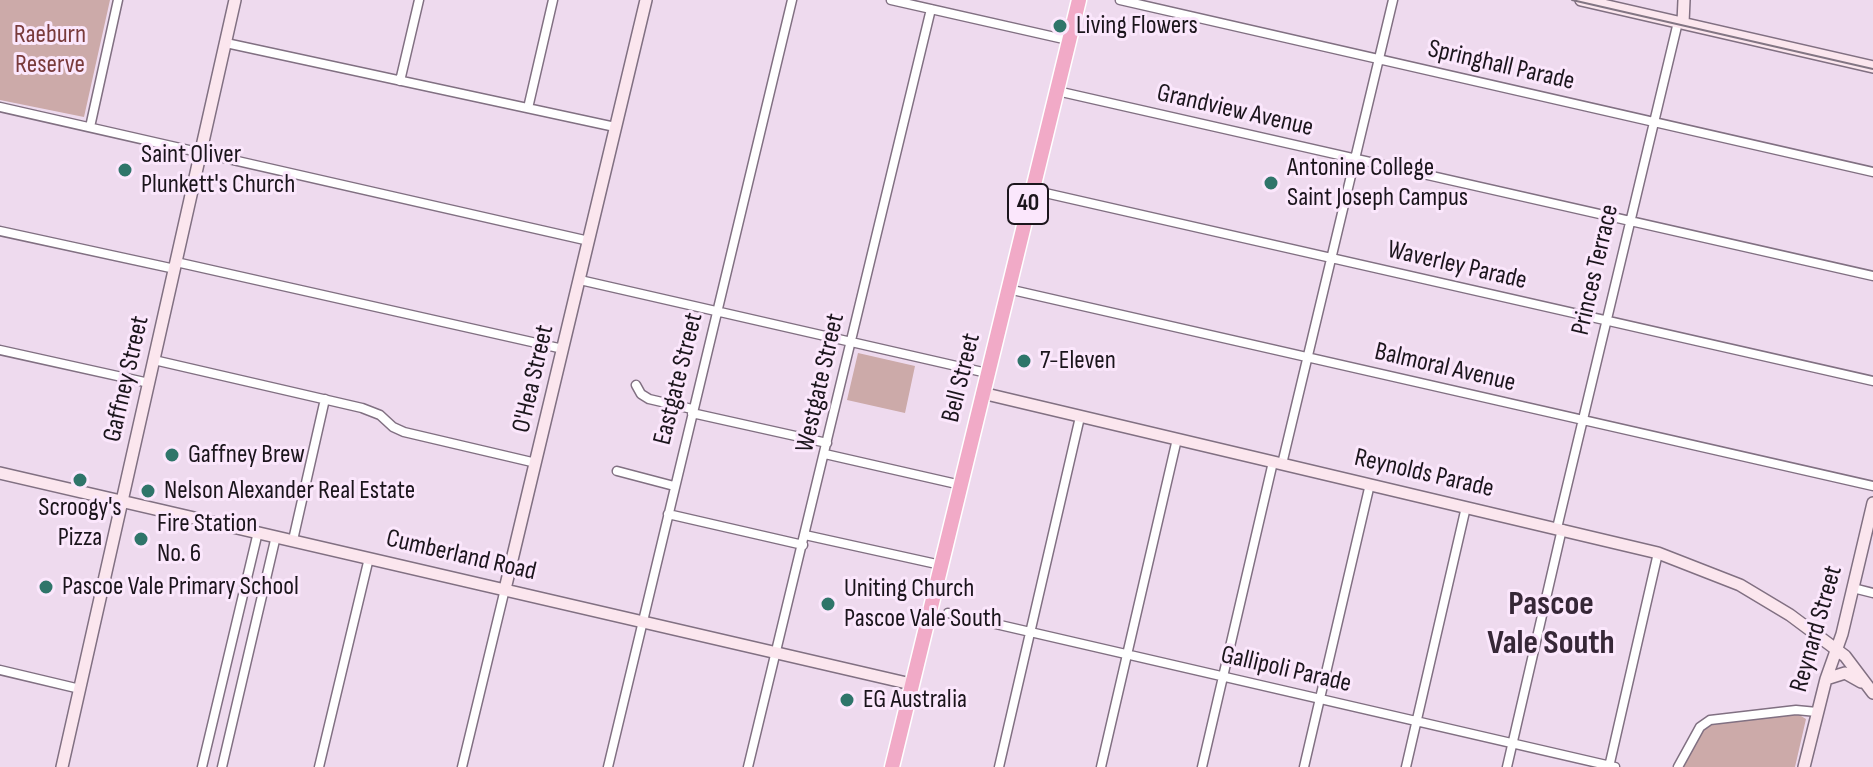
<!DOCTYPE html>
<html>
<head>
<meta charset="utf-8">
<style>
	body { margin:0 }
	canvas { display:block; background:#eedaee }
</style>
</head>
<body>
<canvas width="1873" height="767"></canvas>
<script>
const ctx = document.querySelector('canvas').getContext('2d');
ctx.lineJoin = 'round';
function fill(path, color) { ctx.fillStyle = color; ctx.fill(path, 'evenodd'); }
const toPath = rows => new Path2D(rows.map(r => 'M' + r).join(''));
function trace(path, color, width, dash) { ctx.strokeStyle = color; ctx.lineWidth = width; ctx.lineCap = dash ? 'butt' : 'round'; ctx.setLineDash(dash || []); ctx.stroke(path); }
function label(font, color, halo, rows, align = 'center') {
  ctx.font = font + ' "Sofia Sans Condensed",sans-serif'; ctx.lineWidth = 6; ctx.setLineDash([]); ctx.textBaseline = 'middle'; ctx.strokeStyle = halo; ctx.fillStyle = color; for (const [text, x, y, turn = 0] of rows) {
    ctx.save(); ctx.translate(x, y); ctx.rotate((+turn || 0) * Math.PI / 180); ctx.textAlign = isNaN(turn) ? turn : align; if (halo) ctx.strokeText(text, 0, 0); ctx.fillText(text, 0, 0); ctx.restore();
  }
}
fill(toPath([
	[0,0,110,0,84,117,0,100],
	[858,353,915,366,905,413,847,400],
	[1796,713,1806,719,1795,767,1682,767,1702,730,1713,723]
]), '#ccaaa9');
const street = toPath([
	[891,0,1068,40],
	[1120,0,1873,172],
	[226,43,615,127],
	[400,81,419,0],
	[1057,91,1873,276],
	[0,107,589,241],
	[528,108,553,0],
	[90,127,118,0],
	[1032,190,1873,381],
	[0,231,175,269],
	[176,262,563,349],
	[580,280,987,373],
	[1008,289,1873,486],
	[0,350,149,383],
	[154,360,362,408,380,415,393,427,404,432,536,463],
	[636,385,641,394,649,399,692,409],
	[692,413,827,443],
	[825,454,961,485],
	[1282,464,1393,0],
	[617,471,674,486],
	[668,514,803,545],
	[1557,528,1678,22],
	[805,535,941,565],
	[293,540,325,399],
	[1853,588,1873,593],
	[948,613,1615,767],
	[0,670,80,689],
	[202,767,258,532],
	[222,767,276,536],
	[319,767,369,558],
	[462,767,505,589],
	[608,767,792,0],
	[748,767,931,9],
	[999,767,1080,417],
	[1101,767,1177,439],
	[1202,767,1273,462],
	[1304,767,1370,484],
	[1406,767,1466,507],
	[1507,767,1562,529],
	[1609,767,1658,553],
	[1678,767,1700,727,1710,720,1796,710,1817,712]
]);
const secondary = toPath([
	[1581,0,1873,67],
	[1683,23,1684,0],
	[982,393,1658,553,1740,585,1790,615,1845,656,1873,693],
	[0,473,911,684],
	[505,589,646,0],
	[1826,679,1845,673,1861,682],
	[62,767,235,0],
	[1804,767,1826,679,1842,634,1873,503]
]);
const highway = toPath([
	[892,767,1079,0]
]);
trace(street, '#817082', 11);
trace(secondary, '#817082', 14);
trace(highway, '#fff', 17);
trace(street, '#fff', 8);
trace(secondary, '#fbe6ee', 11);
trace(highway, '#f1aac7', 14);
trace(toPath([
	[1572,0,1873,69]
]), '#827583', 2);
for (const [x, y, r, color] of [
	[1060,26,8,"#2f756a"],
	[125,170,8,"#2f756a"],
	[1271,183,8,"#2f756a"],
	[1024,361,8,"#2f756a"],
	[172,455,8,"#2f756a"],
	[80,480,8,"#2f756a"],
	[148,491,8,"#2f756a"],
	[141,539,8,"#2f756a"],
	[46,587,8,"#2f756a"],
	[828,604,8,"#2f756a"],
	[847,700,8,"#2f756a"]
]) { const dot = new Path2D(); dot.arc(x, y, r, 0, 2 * Math.PI); ctx.fillStyle = color; ctx.fill(dot); trace(dot, '#fbe7fc', 3); }
for (const [x, y, w] of [
	[1028,204,40]
]) { const box = new Path2D(); box.roundRect(x - w / 2, y - 20, w, 40, 6); ctx.fillStyle = '#fbe7fc'; ctx.fill(box); trace(box, '#1b151c', 2); }
label('bold 24px', '#1b151c', null, [
	["40",1028,204]
]);
label('26px', '#1b151c', '#fbe7fc', [
	["Living Flowers",1076,26],
	["Saint Oliver",141,155],
	["Plunkett's Church",141,185],
	["Antonine College",1287,168],
	["Saint Joseph Campus",1287,198],
	["7-Eleven",1040,361],
	["Gaffney Brew",188,455],
	["Nelson Alexander Real Estate",164,491],
	["Scroogy's",80,508,"center"],
	["Pizza",80,538,"center"],
	["Fire Station",157,524],
	["No. 6",157,554],
	["Pascoe Vale Primary School",62,587],
	["Uniting Church",844,589],
	["Pascoe Vale South",844,619],
	["EG Australia",863,700]
], 'left');
label('26px', '#793b3b', '#fbe7fc', [
	["Raeburn",50,35],
	["Reserve",50,65]
]);
label('26px', '#1b151c', '#fbe7fc', [
	["Springhall Parade",1501,66,13],
	["Grandview Avenue",1235,111,13],
	["Waverley Parade",1457,266,13],
	["Princes Terrace",1596,270,-77],
	["Balmoral Avenue",1445,368,13],
	["Bell Street",962,378,-76],
	["Gaffney Street",127,379,-77],
	["O'Hea Street",534,379,-77],
	["Eastgate Street",679,379,-76],
	["Westgate Street",821,383,-77],
	["Reynolds Parade",1424,474,13],
	["Cumberland Road",461,556,13],
	["Reynard Street",1817,629,-74],
	["Gallipoli Parade",1286,670,13]
]);
label('bold 34px', '#362737', '#fbe7fc', [
	["Pascoe",1551,605],
	["Vale South",1551,644]
]);
</script>
</body>
</html>
